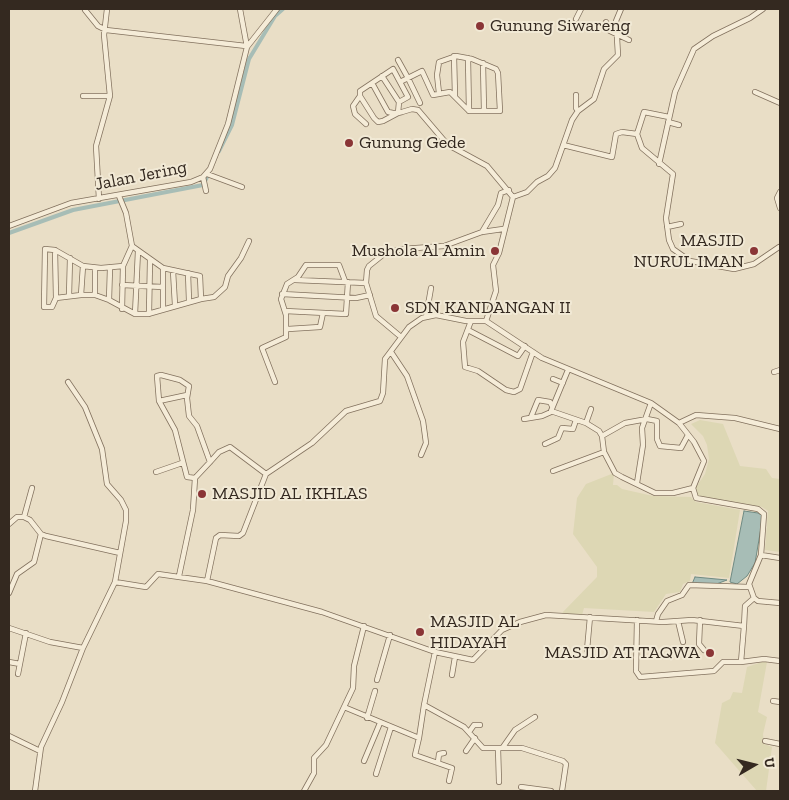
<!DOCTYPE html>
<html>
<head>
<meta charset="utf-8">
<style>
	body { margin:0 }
	#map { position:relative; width:789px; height:800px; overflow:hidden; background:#e9dec6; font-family:"Zilla Slab",serif }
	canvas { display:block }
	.frame { position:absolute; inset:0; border:10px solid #342920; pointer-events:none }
	.north { position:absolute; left:729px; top:740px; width:50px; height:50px; -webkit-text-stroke:4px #f1e9d5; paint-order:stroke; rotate:82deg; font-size:14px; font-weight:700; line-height:20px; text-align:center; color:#342920 }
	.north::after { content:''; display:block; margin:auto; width:18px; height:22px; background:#342920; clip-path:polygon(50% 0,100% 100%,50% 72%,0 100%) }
</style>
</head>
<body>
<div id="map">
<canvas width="789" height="800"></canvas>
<div class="frame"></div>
<div class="north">U</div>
</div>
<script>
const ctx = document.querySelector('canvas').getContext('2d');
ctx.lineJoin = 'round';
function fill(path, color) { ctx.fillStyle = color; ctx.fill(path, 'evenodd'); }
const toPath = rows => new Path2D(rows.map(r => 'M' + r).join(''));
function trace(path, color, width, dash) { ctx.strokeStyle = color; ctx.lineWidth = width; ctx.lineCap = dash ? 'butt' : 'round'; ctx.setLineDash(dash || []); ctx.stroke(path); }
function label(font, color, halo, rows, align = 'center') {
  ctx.font = font + ' "Zilla Slab",serif'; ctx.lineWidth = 4; ctx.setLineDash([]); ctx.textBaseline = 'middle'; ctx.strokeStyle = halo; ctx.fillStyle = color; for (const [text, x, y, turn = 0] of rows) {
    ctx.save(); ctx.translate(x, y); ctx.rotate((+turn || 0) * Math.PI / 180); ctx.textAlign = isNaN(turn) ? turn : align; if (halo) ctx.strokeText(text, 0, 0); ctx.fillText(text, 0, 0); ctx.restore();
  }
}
fill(toPath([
	[700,420,723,424,740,466,766,469,772,478,780,479,780,552,765,550,768,511,762,507,696,496,696,487,705,474,709,459,707,445,703,436,691,424],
	[614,473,613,485,617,485,622,489,653,496,691,497,696,502,740,510,729,578,691,574,690,581,683,584,680,592,666,594,654,612,584,608,582,615,561,614,597,577,597,567,573,534,577,498,586,484],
	[762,662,767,662,758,712,767,717,763,734,764,744,772,747,766,791,757,791,715,743,722,703,730,699,733,692,742,693,747,667]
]), '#ddd7b4');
const water = toPath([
	[744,511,758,513,763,516,755,563,747,576,737,584,730,582,744,511],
	[695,577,727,580,711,586,692,584,695,577]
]);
fill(water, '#a7bdb6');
trace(water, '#6f8a83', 1);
trace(toPath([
	[219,151,232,125,249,59,275,16,283,9],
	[9,233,73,210,203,185,209,173]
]), '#a7bdb6', 4);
const minor = toPath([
	[240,9,247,47],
	[85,10,98,26,106,30,246,46],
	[576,19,581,9],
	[606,22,610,31,629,40],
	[454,56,455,96],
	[468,58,469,111],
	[398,60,408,78,400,82],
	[483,63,484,111],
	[382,76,399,102,398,113,383,121,378,122,374,118,360,96,360,91,372,83,388,112,393,113,398,113,402,112,412,109,418,110,447,144],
	[372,83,393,69,408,97,399,102],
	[755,92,780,103],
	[576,95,576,108,578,111],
	[83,96,110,96],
	[360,96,353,106,355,114,366,124],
	[420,103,408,78,422,71,433,95,450,92,469,111,500,111,498,73,496,69,472,59,456,56,439,62,437,75,439,93],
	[669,117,644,112,637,134,642,148,673,174,666,218,669,240,673,249,690,261,734,269,754,264,779,247],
	[668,122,679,125],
	[441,141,487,166,513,197,499,253,493,265,496,291,486,321],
	[563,145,612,157,616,134,622,132,637,134],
	[659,164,675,92,694,49,713,36,750,18,763,9],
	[207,174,242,187],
	[203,177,206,191],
	[780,192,777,198,780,208],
	[513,197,527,192,537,182,548,176,555,168,572,120,578,111,594,99,604,69,618,55,616,21,621,9],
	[99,199,96,146,110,96,104,35,107,9],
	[9,226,71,203,191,182,203,177,210,169,228,124,247,47,277,9],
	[667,227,681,224],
	[482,232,498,205,501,193,509,190],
	[55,250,45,249,44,307,52,307,56,298,81,295,95,295,109,300],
	[110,268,109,300,135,314,148,314,201,299,200,276,163,268,132,246,126,213,119,196],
	[163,268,163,309],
	[173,271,175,305],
	[188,273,189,301],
	[295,280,366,283],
	[122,285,163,287],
	[282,294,356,298,370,295],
	[81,295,83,266],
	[95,295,95,269],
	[69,296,70,258],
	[56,298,55,250,83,266,101,268,123,266,132,246],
	[201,299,214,297,225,287,228,276,241,258,249,241],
	[122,309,123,266],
	[285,311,346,314,348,282],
	[135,314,138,251],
	[149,314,150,260],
	[426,317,431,288],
	[471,321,463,342,465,367,478,371,506,390,514,392,520,389,533,352],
	[288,329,320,327,323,313],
	[468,330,518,356,525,346],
	[401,337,376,316,366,283,367,270,369,266,384,254,402,249,444,246,482,232,503,229],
	[391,352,407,376,423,421,426,443,421,455],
	[568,370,551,411,586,423,599,431,602,436,604,452,615,473,622,477,655,493,673,493,693,488],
	[774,372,780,370],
	[553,379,563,383],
	[68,382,85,407,102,449,107,484,121,500,126,510,126,521,115,582],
	[275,382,262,348,286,337,286,315,281,299,287,284,298,277,306,265,339,265,345,281],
	[159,401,187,395],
	[531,417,538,400,550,402,552,406],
	[524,419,542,416,551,412],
	[586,423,591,409],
	[679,423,696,415,735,418,780,429],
	[602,436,625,423,647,419,657,421,657,439,660,446,681,448,688,435],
	[545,444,558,438,562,428,573,429,576,420],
	[210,462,197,426,189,416,187,398,189,386,180,380,161,375,157,376,159,401,175,430,187,477,195,478,210,462,219,452,230,447,266,474],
	[553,471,604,452],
	[156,472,182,463],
	[637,483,643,445,642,428,651,403],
	[24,517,32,488],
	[9,524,17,517,24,517,30,520,41,534,46,536,120,553],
	[761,555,780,558],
	[179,576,193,510,195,478],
	[207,581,216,538,220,535,239,536,243,533,266,474,312,443,346,411,380,401,383,393,385,359,409,327,422,318,436,315,466,321,486,321,542,358,651,403,679,423,694,442,704,461,693,488,696,498,758,509,764,514,761,555,749,584,754,598],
	[9,593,17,574,34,562,41,534],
	[637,620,636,671,640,677,714,671,723,662,741,662,744,626],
	[700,620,699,644,704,650],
	[656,621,658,614,667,601,682,595,689,585,749,587],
	[678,621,683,642],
	[9,628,50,642,83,648],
	[587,650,590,617],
	[435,652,424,705,464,727,483,748,522,748,563,761,566,764,562,791],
	[9,662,20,664],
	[741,662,764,659,780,661],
	[18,674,26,633],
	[452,675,455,657],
	[377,680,390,635],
	[773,701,780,702],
	[344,707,419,738,424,705],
	[367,718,375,691],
	[469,732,474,725,480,725],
	[9,736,40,751],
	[419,738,415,755,452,768,449,781],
	[765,741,780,744],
	[503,747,515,730,535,717],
	[498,748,499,782],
	[466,751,475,738],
	[364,761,380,723],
	[438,762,439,754,444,753],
	[376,774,391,727],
	[521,787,551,791],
	[35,791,41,747,62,702,83,648,115,582,146,587,158,574,207,581,322,612,435,652,473,660,502,630,520,622,546,615,663,622,692,620,744,626,745,606,754,598,758,601,780,603],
	[304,791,314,773,314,758,326,745,353,688,354,666,364,626]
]);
trace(minor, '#82715e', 6);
trace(minor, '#f5ecd8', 4.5);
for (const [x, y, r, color] of [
	[480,26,5,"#8a3536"],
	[349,143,5,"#8a3536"],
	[495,251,5,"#8a3536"],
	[754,251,5,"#8a3536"],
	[395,308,5,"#8a3536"],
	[202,494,5,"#8a3536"],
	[420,632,5,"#8a3536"],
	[710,653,5,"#8a3536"]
]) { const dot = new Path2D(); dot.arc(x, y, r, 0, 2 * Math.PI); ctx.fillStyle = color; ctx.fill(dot); trace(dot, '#f1e9d5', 2); }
label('18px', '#342920', '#f1e9d5', [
	["Gunung Siwareng",490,26],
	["Gunung Gede",359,143],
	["MASJID",744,241,"right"],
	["NURUL IMAN",744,262,"right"],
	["Mushola Al Amin",485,251,"right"],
	["SDN KANDANGAN II",405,308],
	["MASJID AL IKHLAS",212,494],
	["MASJID AL",430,622],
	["HIDAYAH",430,643],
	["MASJID AT TAQWA",700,653,"right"]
], 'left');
label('18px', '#342920', '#f1e9d5', [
	["Jalan Jering",141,176,-11]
]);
</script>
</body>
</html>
